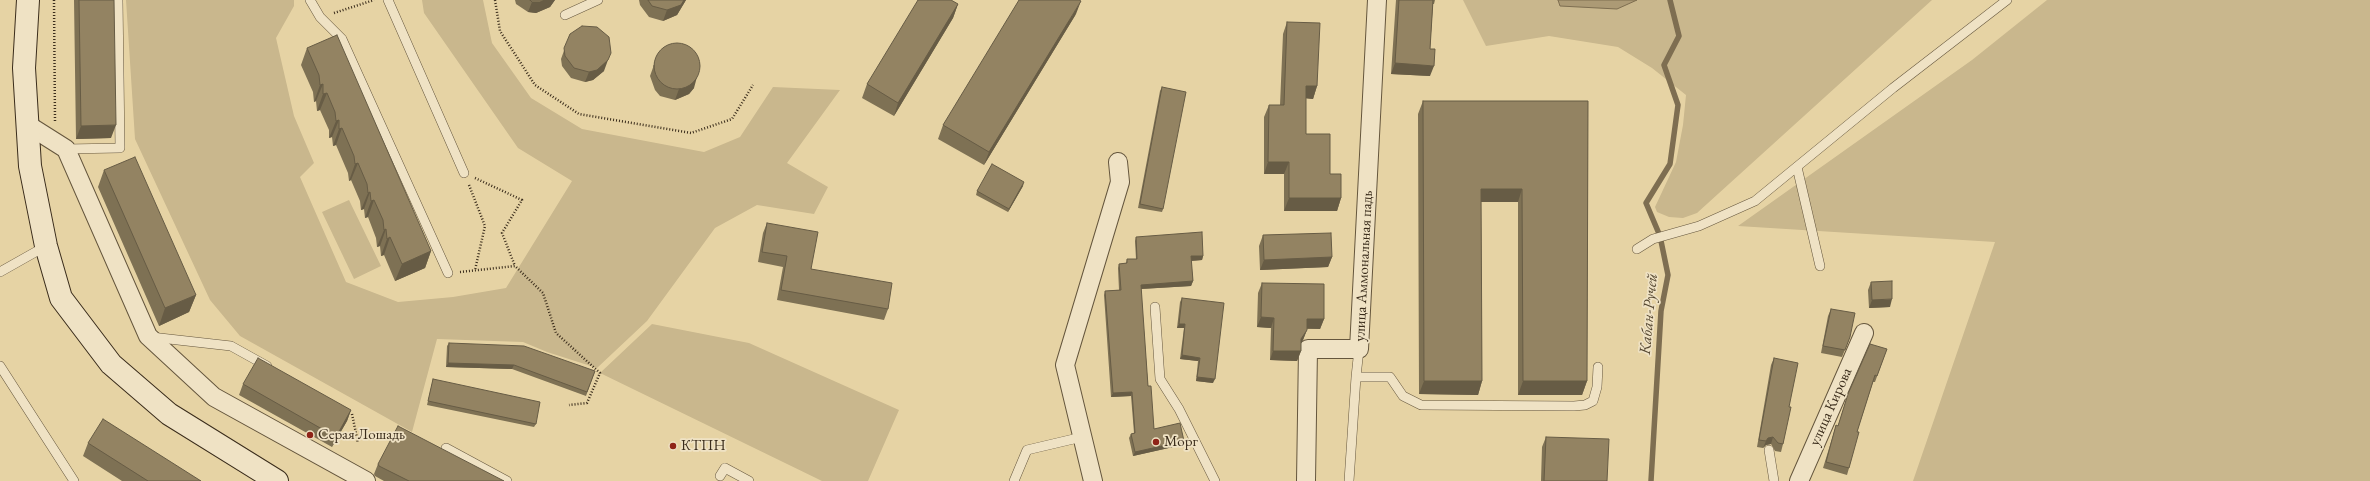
<!DOCTYPE html>
<html>
<head>
<meta charset="utf-8">
<style>
	body { margin:0 }
	canvas { display:block; background:#e6d3a4 }
</style>
</head>
<body>
<canvas width="2370" height="481"></canvas>
<script>
const ctx = document.querySelector('canvas').getContext('2d');
ctx.lineJoin = 'round';
function fill(path, color) { ctx.fillStyle = color; ctx.fill(path, 'evenodd'); }
const toPath = rows => new Path2D(rows.map(r => 'M' + r).join(''));
function trace(path, color, width, dash) { ctx.strokeStyle = color; ctx.lineWidth = width; ctx.lineCap = dash ? 'butt' : 'round'; ctx.setLineDash(dash || []); ctx.stroke(path); }
function label(font, color, halo, rows, align = 'center') {
  ctx.font = font + ' "EB Garamond",serif'; ctx.lineWidth = 3.5; ctx.setLineDash([]); ctx.textBaseline = 'middle'; ctx.strokeStyle = halo; ctx.fillStyle = color; for (const [text, x, y, turn = 0] of rows) {
    ctx.save(); ctx.translate(x, y); ctx.rotate((+turn || 0) * Math.PI / 180); ctx.textAlign = isNaN(turn) ? turn : align; if (halo) ctx.strokeText(text, 0, 0); ctx.fillText(text, 0, 0); ctx.restore();
  }
}
fill(toPath([
	[126,0,294,0,294,6,276,38,294,116,314,163,300,177,346,282,398,302,453,297,506,288,572,181,518,148,424,13,422,0,483,0,492,43,531,98,582,129,704,152,740,137,773,87,840,90,787,163,828,187,814,214,757,205,715,228,647,321,597,368,547,352,523,342,437,339,412,432,240,336,210,300,135,139],
	[1463,0,1932,0,1697,213,1683,218,1669,217,1657,212,1655,207,1676,162,1683,125,1686,95,1652,68,1618,47,1549,36,1486,46],
	[2047,0,2370,0,2370,481,1913,481,1995,242,1738,226,1972,60],
	[349,200,381,266,354,279,322,212],
	[652,324,749,343,899,410,868,481,822,481,600,373]
]), '#c9b78d');
const water = toPath([
	[1558,0,1637,0,1617,9,1560,6,1558,0]
]);
fill(water, '#ac9a75');
trace(water, '#7e6e51', 1);
trace(toPath([
	[1651,481,1661,311,1668,275,1660,236,1646,203,1670,164,1678,105,1664,65,1679,36,1670,0]
]), '#7e6e51', 5.5);
const lane = toPath([
	[310,0,320,17,342,39,448,273],
	[388,0,464,173],
	[565,15,598,0],
	[66,149,120,148,118,0],
	[1797,167,1820,266],
	[1637,249,1653,239,1699,226,1755,201,1893,88,2007,0],
	[0,272,46,246],
	[1155,307,1160,379,1179,409,1215,481],
	[151,337,231,346,267,366],
	[0,366,74,481],
	[1356,377,1359,349],
	[446,448,507,481],
	[1769,450,1774,481],
	[720,476,725,468,749,481],
	[1014,481,1027,450,1082,437],
	[1349,481,1356,377,1390,377,1403,396,1421,405,1574,406,1585,405,1593,401,1597,387,1598,367]
]);
const street = toPath([
	[28,125,66,149,148,336,214,397,366,481],
	[1093,481,1065,365,1120,182,1118,162],
	[1306,481,1308,349,1359,349,1377,0],
	[1799,481,1864,333]
]);
const secondary = toPath([
	[28,0,24,68,30,166,46,246,61,298,111,364,169,414,277,481]
]);
trace(lane, '#65563d', 10);
trace(street, '#65563d', 20);
trace(secondary, '#3a2c1b', 24);
trace(toPath([
	[54,0,55,121],
	[495,0,500,31,535,85,579,114,691,133,732,119,753,85],
	[334,13,374,0],
	[475,178,522,200,502,233,515,266],
	[469,185,485,226,475,270],
	[460,272,515,266,543,293,556,333,600,373,587,403,569,405],
	[352,414,358,443]
]), '#3a2c1b', 2.5, [1, 2]);
trace(lane, '#efe2c4', 9);
trace(street, '#efe2c4', 18);
trace(secondary, '#efe2c4', 22);
fill(toPath([
	[74,0,114,0,111,138,76,139],
	[515,0,555,0,550,7,536,13,528,12,516,4],
	[639,0,686,0,677,15,663,21,649,17,640,5],
	[1396,0,1435,0,1434,4,1433,4,1430,49,1430,76,1391,74],
	[958,4,953,18,894,116,862,98,867,84],
	[1076,14,984,165,938,139,943,125],
	[1287,22,1317,86,1313,99,1306,98,1306,134,1330,174,1341,198,1337,211,1284,211,1284,174,1264,174,1264,117,1269,105,1280,105,1283,34],
	[570,34,604,71,593,80,585,82,571,78,562,66,561,59],
	[307,48,431,251,425,268,395,281,384,255,381,256,380,246,377,247,376,238,368,217,365,218,364,209,361,210,360,201,351,180,349,181,348,173,336,145,333,146,332,137,329,138,329,130,320,110,317,111,316,101,314,102,313,92,301,65],
	[655,62,694,88,689,94,675,100,660,96,655,90,650,76],
	[1162,87,1163,209,1162,212,1138,208,1160,91],
	[1423,101,1588,101,1587,381,1582,395,1518,395,1518,202,1481,202,1482,381,1478,395,1419,394,1418,114],
	[104,170,196,295,189,312,159,326,98,187],
	[1023,186,1008,212,976,195,977,191],
	[767,223,811,269,888,309,884,320,777,300,783,267,758,262,763,233],
	[1263,235,1332,257,1328,267,1260,270,1259,246],
	[1136,237,1203,256,1202,260,1191,261,1193,281,1191,286,1141,289,1148,386,1154,429,1184,441,1182,445,1133,456,1129,438,1131,434,1134,433,1131,396,1111,397,1104,295,1105,291,1119,290,1118,268,1119,264,1126,263,1127,259,1136,259,1135,241],
	[1871,282,1890,307,1869,308,1868,290],
	[1262,283,1324,319,1320,329,1307,329,1303,340,1301,343,1301,351,1297,361,1270,360,1271,328,1257,327,1258,293],
	[1182,298,1213,383,1196,381,1198,361,1180,359,1184,328,1177,328,1180,302],
	[1831,309,1850,337,1842,357,1821,353,1828,316],
	[449,343,595,371,586,396,512,369,446,367,447,346],
	[1887,349,1875,382,1873,382,1857,432,1849,468,1847,475,1823,468,1834,432,1836,425,1838,426,1848,394],
	[1774,358,1789,407,1783,444,1781,452,1775,451,1771,444,1766,445,1763,448,1757,447,1771,365],
	[433,379,536,424,534,427,427,405],
	[243,384,351,410,347,421,332,447,239,395],
	[1546,437,1607,481,1541,481,1542,447],
	[88,443,201,481,122,481,83,456],
	[378,464,504,481,384,481,375,476,374,474]
]), '#7e7154');
fill(toPath([
	[545,0,555,0,550,7,536,13,528,12,532,2],
	[684,0,686,0,677,15,663,21,667,10],
	[1081,1,1076,14,984,165,989,152],
	[958,4,953,18,894,116,898,103],
	[608,60,604,71,593,80,585,82,589,72],
	[1395,63,1434,66,1430,76,1391,74],
	[697,77,694,88,689,94,675,100,679,89],
	[323,84,316,101,314,102,320,85],
	[1306,86,1317,86,1313,99,1302,98],
	[327,93,320,110,317,111,323,94],
	[339,120,332,137,329,138,336,121],
	[116,125,111,138,76,139,81,126],
	[342,128,336,145,333,146,339,129],
	[1268,162,1289,162,1284,174,1264,174],
	[358,163,351,180,349,181,355,164],
	[1024,182,1023,186,1008,212,1009,209],
	[1481,189,1522,189,1518,202,1476,202],
	[370,192,364,209,361,210,368,193],
	[1289,198,1341,198,1337,211,1284,211],
	[374,200,368,217,365,218,371,201],
	[386,229,380,246,377,247,384,230],
	[390,237,384,255,381,256,387,239],
	[431,251,425,268,395,281,402,264],
	[1191,256,1203,256,1202,260,1189,261],
	[1332,257,1328,267,1260,270,1264,260],
	[1193,281,1191,286,1140,289,1141,285],
	[196,295,189,312,159,326,165,308],
	[1892,299,1890,307,1869,308,1872,300],
	[1261,317,1274,318,1271,328,1257,327],
	[1307,319,1324,319,1320,329,1304,328],
	[1179,324,1185,324,1184,328,1177,328],
	[1307,330,1303,340,1298,348,1301,339],
	[1273,351,1301,351,1297,361,1270,360],
	[1182,355,1200,358,1198,361,1180,359],
	[448,363,514,365,512,369,446,367],
	[1197,377,1215,379,1213,383,1196,381],
	[1424,381,1482,381,1478,395,1419,394],
	[1523,381,1587,381,1582,395,1518,395],
	[1132,392,1131,396,1111,397,1113,393],
	[351,410,347,421,332,447,336,437],
	[1773,437,1771,444,1766,445,1763,448,1766,441,1768,438],
	[1184,441,1182,445,1133,456,1135,452]
]), '#675c45');
const building = toPath([
	[79,0,114,0,116,125,81,126,79,0],
	[530,0,545,0,540,2,532,2,530,0],
	[648,0,684,0,681,5,667,10,652,6,648,0],
	[918,0,951,0,958,4,898,103,867,84,918,0],
	[1019,0,1079,0,1081,1,989,152,943,125,1019,0],
	[1399,0,1433,0,1430,49,1435,49,1434,66,1395,63,1399,0],
	[1287,22,1320,23,1317,86,1306,86,1306,134,1330,134,1330,174,1341,174,1341,198,1289,198,1289,162,1268,162,1269,105,1284,105,1287,22],
	[582,26,597,27,609,37,611,53,608,60,597,70,589,72,574,68,565,56,564,48,570,34,582,26],
	[337,35,431,251,402,264,390,237,387,239,386,229,384,230,383,220,374,200,371,201,370,192,368,193,367,184,358,163,355,164,354,156,342,128,339,129,339,120,336,121,335,112,327,93,323,94,323,84,320,85,319,75,307,48,337,35],
	'654 66a23 23 0 1 1 46 0a23 23 0 1 1-46 0Z',
	[1162,87,1186,92,1163,209,1140,204,1162,87],
	[1423,101,1588,101,1587,381,1523,381,1522,189,1481,189,1482,381,1424,381,1423,101],
	[135,157,196,295,165,308,104,170,135,157],
	[992,164,1024,182,1009,209,977,191,992,164],
	[767,223,818,232,811,269,892,283,888,309,781,290,787,256,762,252,767,223],
	[1202,232,1203,256,1191,256,1193,281,1141,285,1148,386,1151,386,1154,429,1180,423,1184,441,1135,452,1131,434,1135,433,1132,392,1113,393,1105,291,1121,290,1119,264,1127,263,1127,259,1137,259,1136,237,1202,232],
	[1331,233,1332,257,1264,260,1263,235,1331,233],
	[1892,281,1892,299,1872,300,1871,282,1892,281],
	[1262,283,1324,284,1324,319,1307,319,1307,330,1301,339,1301,351,1273,351,1274,318,1261,317,1262,283],
	[1182,298,1224,303,1215,379,1197,377,1200,358,1182,355,1185,324,1179,324,1182,298],
	[1831,309,1855,313,1850,337,1845,350,1823,346,1831,309],
	[449,343,524,346,595,371,587,392,514,365,448,363,449,343],
	[1870,344,1887,349,1877,376,1875,375,1857,432,1859,432,1849,468,1826,462,1836,425,1838,426,1848,394,1870,344],
	[258,358,351,410,336,437,243,384,258,358],
	[1774,358,1798,363,1789,407,1791,407,1783,444,1778,443,1773,437,1768,438,1766,441,1759,440,1774,358],
	[433,379,540,402,536,424,428,401,433,379],
	[103,419,201,481,148,481,88,443,103,419],
	[398,426,504,481,409,481,379,466,378,464,398,426],
	[1546,437,1609,439,1607,481,1544,481,1546,437]
]);
fill(building, '#938362');
trace(building, '#675c45', 1);
for (const [x, y, r, color] of [
	[310,435,4,"#8f2418"],
	[1156,442,4,"#8f2418"],
	[673,446,4,"#8f2418"]
]) { const dot = new Path2D(); dot.arc(x, y, r, 0, 2 * Math.PI); ctx.fillStyle = color; ctx.fill(dot); trace(dot, '#efe2c4', 1.5); }
label('15px', '#3a2c1b', '#efe2c4', [
	["улица Аммональная падь",1364,266,-87],
	["улица Кирова",1831,407,-66]
]);
label('15px', '#3a2c1b', '#efe2c4', [
	["Серая Лошадь",318,435],
	["Морг",1164,442],
	["КТПН",681,446]
], 'left');
label('italic 16px', '#564832', '#efe2c4', [
	["Кабан-Ручей",1649,314,-85]
]);
</script>
</body>
</html>
